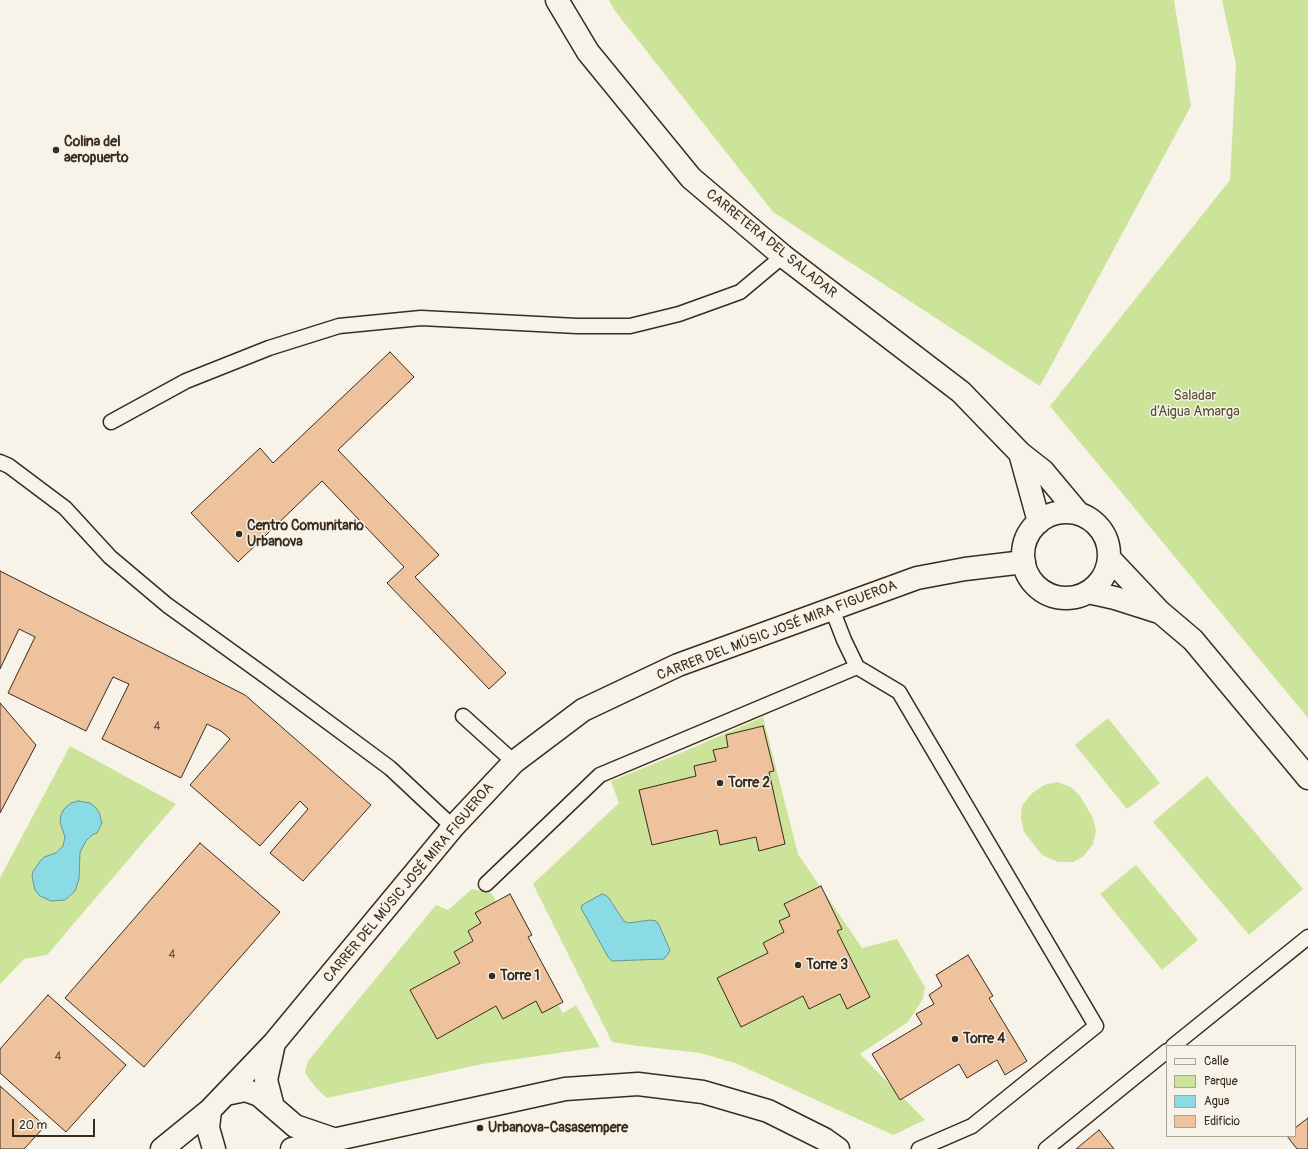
<!DOCTYPE html>
<html>
<head>
<meta charset="utf-8">
<style>
	body { margin:0 }
	#map { position:relative; width:1308px; height:1149px; overflow:hidden; background:#f7f3e8; font-family:Pangolin,sans-serif }
	canvas { display:block }
	.legend { position:absolute; left:1166px; top:1045px; width:130px; height:92px; box-sizing:border-box; background:#f7f3e8; border:1px solid #aca397; margin:0; padding:5px 7px; list-style:none; font-size:12px; color:#3b2a1e }
	.legend li { display:flex; align-items:center; gap:8px; height:20px }
	.legend b { width:20px; border:1px solid #aca397 }
	.scale { position:absolute; left:12px; top:1119px; width:83px; height:18px; box-sizing:border-box; border:2px solid #3b2a1e; border-top:0; padding-left:5px; font-size:12px; line-height:14px; white-space:nowrap; color:#3b2a1e; -webkit-text-stroke:3px #f7f3e8; paint-order:stroke }
</style>
</head>
<body>
<div id="map">
<canvas width="1308" height="1149"></canvas>
<ul class="legend">
<li><b style="height:5px;background:#f7f3e8"></b>Calle</li>
<li><b style="height:11px;background:#cce49a"></b>Parque</li>
<li><b style="height:11px;background:#8adbe4"></b>Agua</li>
<li><b style="height:11px;background:#edc29d"></b>Edificio</li>
</ul>
<div class="scale">20 m</div>
</div>
<script>
const ctx = document.querySelector('canvas').getContext('2d');
ctx.lineJoin = 'round';
function fill(path, color) { ctx.fillStyle = color; ctx.fill(path, 'evenodd'); }
const toPath = rows => new Path2D(rows.map(r => 'M' + r).join(''));
function trace(path, color, width, dash) { ctx.strokeStyle = color; ctx.lineWidth = width; ctx.lineCap = dash ? 'butt' : 'round'; ctx.setLineDash(dash || []); ctx.stroke(path); }
function label(font, color, halo, rows, align = 'center') {
  ctx.font = font + ' Pangolin,sans-serif'; ctx.lineWidth = 3; ctx.setLineDash([]); ctx.textBaseline = 'middle'; ctx.strokeStyle = halo; ctx.fillStyle = color; for (const [text, x, y, turn = 0] of rows) {
    ctx.save(); ctx.translate(x, y); ctx.rotate((+turn || 0) * Math.PI / 180); ctx.textAlign = isNaN(turn) ? turn : align; if (halo) ctx.strokeText(text, 0, 0); ctx.fillText(text, 0, 0); ctx.restore();
  }
}
fill(toPath([
	[609,0,1174,0,1191,106,1040,386,773,212,615,11],
	[1222,0,1308,0,1308,718,1050,406,1230,180,1236,64],
	[763,717,798,854,862,948,897,939,925,987,923,999,908,1022,860,1054,925,1120,893,1135,735,1063,700,1053,638,1046,612,1042,533,884,619,803,611,781,683,752],
	[1108,718,1160,783,1127,809,1075,745],
	[70,746,176,804,47,955,24,959,0,984,0,878],
	[1207,776,1303,889,1249,935,1153,822],
	[1057,782,1071,787,1080,796,1093,818,1096,831,1093,844,1084,856,1073,862,1058,862,1042,855,1024,832,1021,818,1022,806,1031,794,1044,785],
	[1136,865,1198,940,1162,970,1100,894],
	[472,889,491,893,563,1013,576,1005,600,1047,482,1064,327,1098,316,1088,305,1073,308,1061,436,905,448,910]
]), '#cce49a');
const water = toPath([
	[78,801,90,803,95,807,99,812,102,823,97,833,92,835,86,841,80,852,79,879,75,891,65,900,51,901,40,896,35,890,32,877,33,871,41,860,44,857,56,853,63,846,65,837,60,822,61,815,64,809,71,803,78,801],
	[602,894,605,895,608,897,624,921,628,923,651,920,656,921,659,925,670,950,668,954,664,959,612,961,608,957,581,908,582,905,602,894]
]);
fill(water, '#8adbe4');
trace(water, '#6a9495', 1);
const building = toPath([
	[390,352,414,377,338,450,439,555,415,577,506,673,489,689,387,583,404,567,322,481,238,562,191,513,260,448,273,463,390,352],
	[0,571,245,695,371,805,303,881,270,853,308,809,300,801,260,846,190,785,230,739,221,731,207,724,181,778,102,739,129,684,113,677,86,731,8,693,35,637,19,629,0,669,0,571],
	[0,703,36,745,0,813,0,703],
	[763,726,774,771,769,772,785,844,759,851,756,837,720,845,717,830,652,845,639,790,696,776,694,766,716,761,713,750,728,747,726,735,763,726],
	[200,843,280,912,144,1067,65,998,200,843],
	[821,886,842,929,837,931,870,997,847,1009,840,994,809,1009,803,996,741,1027,717,978,768,953,763,943,784,932,779,921,790,916,784,904,821,886],
	[510,894,532,935,528,937,563,1002,542,1013,536,1001,503,1019,496,1006,437,1039,410,990,460,963,454,952,473,941,468,931,481,923,475,913,510,894],
	[968,955,993,996,989,998,1027,1061,1005,1075,997,1060,967,1078,959,1064,900,1100,872,1054,922,1024,916,1014,934,1004,929,995,942,986,936,975,968,955],
	[48,995,126,1065,66,1132,0,1073,0,1049,48,995],
	[0,1086,45,1126,24,1149,0,1149,0,1086],
	[1308,1118,1308,1149,1297,1149,1287,1136,1295,1136,1295,1128,1308,1118],
	[1099,1130,1114,1149,1076,1149,1099,1130]
]);
fill(building, '#edc29d');
trace(building, '#3b2a1e', 1);
const service = toPath([
	[111,422,186,381,269,348,339,326,421,318,577,326,630,326,679,314,740,292,783,256],
	[0,462,9,466,65,508,110,557,167,605,267,677,390,768,453,827],
	[832,609,844,640,857,667],
	[463,716,514,762],
	[486,884,600,775,857,667,899,692,1096,1026,972,1126,919,1149],
	[1173,1046,1308,937],
	[1046,1149,1167,1051]
]);
const minor = toPath([
	[226,1094,245,1090,259,1095,295,1126,333,1139],
	[273,1107,266,1080,274,1043],
	[210,1110,208,1128,214,1149],
	[162,1149,210,1110,274,1043,453,827,514,762,583,710,678,665,917,578,965,569,1024,562],
	[292,1149,565,1089,638,1084,703,1092,768,1111,824,1139,838,1149]
]);
const tertiary = toPath([
	[557,0,588,52,691,178,783,256,961,392,1020,453,1043,471,1079,514],
	[1020,453,1039,522],
	'1023 555a43 43 0 1 1 86 0a43 43 0 1 1-86 0Z',
	[1109,558,1160,612,1193,640,1308,778],
	[1088,592,1115,598,1159,612]
]);
trace(service, '#3b2a1e', 17);
trace(minor, '#3b2a1e', 25);
trace(tertiary, '#3b2a1e', 25);
trace(service, '#f7f3e8', 14);
trace(minor, '#f7f3e8', 22);
trace(tertiary, '#f7f3e8', 22);
for (const [x, y, r, color] of [
	[56,150,4,"#3b2a1e"],
	[239,534,4,"#3b2a1e"],
	[720,783,4,"#3b2a1e"],
	[798,965,4,"#3b2a1e"],
	[492,976,4,"#3b2a1e"],
	[955,1039,4,"#3b2a1e"],
	[480,1128,4,"#3b2a1e"]
]) { const dot = new Path2D(); dot.arc(x, y, r, 0, 2 * Math.PI); ctx.fillStyle = color; ctx.fill(dot); trace(dot, '#f7f3e8', 1.5); }
label('12px', '#68503e', null, [
	["4",157,727],
	["4",172,955],
	["4",58,1057]
]);
label('bold 14px', '#3b2a1e', '#f7f3e8', [
	["Colina del",64,142],
	["aeropuerto",64,158],
	["Centro Comunitario",247,526],
	["Urbanova",247,542],
	["Torre 2",728,783],
	["Torre 3",806,965],
	["Torre 1",500,976],
	["Torre 4",963,1039],
	["Urbanova-Casasempere",488,1128]
], 'left');
label('14px', '#3b2a1e', '#f7f3e8', [
	["CARRETERA DEL SALADAR",771,244,39],
	["CARRER DEL MÚSIC JOSÉ MIRA FIGUEROA",777,631,-21],
	["CARRER DEL MÚSIC JOSÉ MIRA FIGUEROA",409,883,-50]
]);
label('14px', '#584f37', '#f7f3e8', [
	["Saladar",1195,396],
	["d’Aigua Amarga",1195,412]
]);
</script>
</body>
</html>
